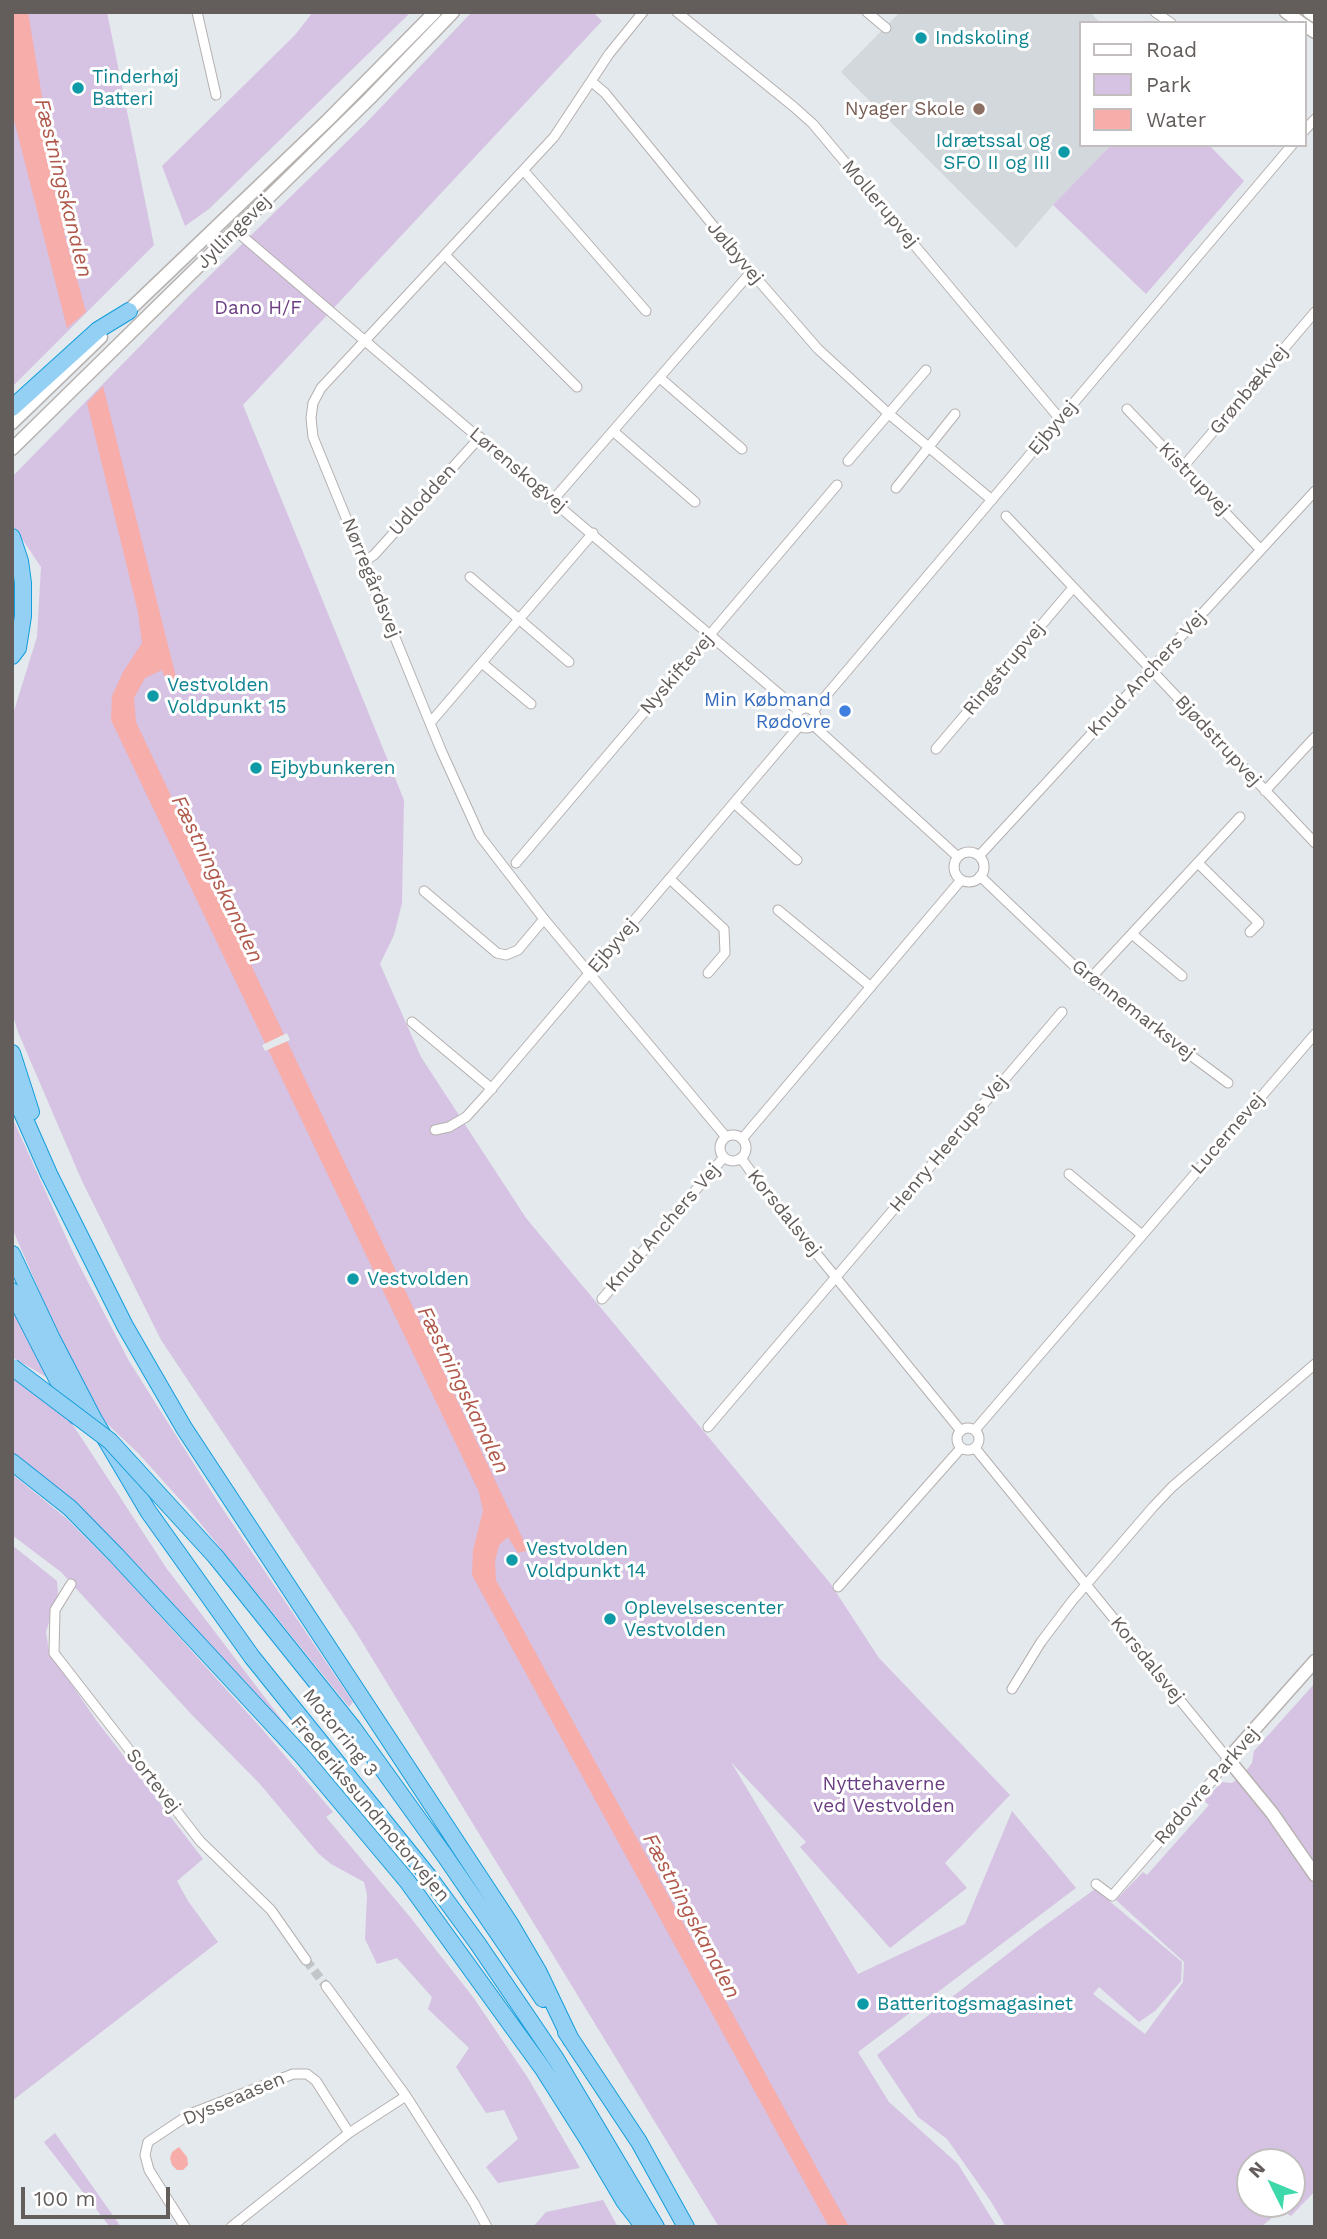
<!DOCTYPE html>
<html>
<head>
<meta charset="utf-8">
<style>
	body { margin:0 }
	#map { position:relative; width:1327px; height:2239px; overflow:hidden; background:#e3e9ed; font-family:"Work Sans",sans-serif }
	canvas { display:block }
	.frame { position:absolute; inset:0; border:14px solid #635d5b; pointer-events:none }
	.legend { position:absolute; left:1079px; top:21px; width:228px; height:126px; box-sizing:border-box; background:#fff; border:2px solid #c1bebd; margin:0; padding:9px 12px; list-style:none; font-size:21px; color:#635d5b }
	.legend li { display:flex; align-items:center; gap:14px; height:35px }
	.legend b { width:35px; border:2px solid #c1bebd }
	.north { position:absolute; left:1236px; top:2148px; width:70px; height:70px; box-sizing:border-box; background:#fff; border:2px solid #c1bebd; border-radius:50%; rotate:313deg; font-size:19px; font-weight:700; line-height:28px; text-align:center; color:#635d5b }
	.north::after { content:''; display:block; margin:auto; width:24px; height:32px; background:#3dd9aa; clip-path:polygon(50% 0,100% 100%,50% 72%,0 100%) }
	.scale { position:absolute; left:21px; top:2187px; width:149px; height:32px; box-sizing:border-box; border:4px solid #635d5b; border-top:0; padding-left:9px; font-size:21px; line-height:24px; white-space:nowrap; color:#635d5b; -webkit-text-stroke:5px #fff; paint-order:stroke }
</style>
</head>
<body>
<div id="map">
<canvas width="1327" height="2239"></canvas>
<div class="frame"></div>
<ul class="legend">
<li><b style="height:9px;background:#fff"></b>Road</li>
<li><b style="height:19px;background:#d6c2e2"></b>Park</li>
<li><b style="height:19px;background:#f7ada9"></b>Water</li>
</ul>
<div class="north">N</div>
<div class="scale">100 m</div>
</div>
<script>
const ctx = document.querySelector('canvas').getContext('2d');
ctx.lineJoin = 'round';
function fill(path, color) { ctx.fillStyle = color; ctx.fill(path, 'evenodd'); }
const toPath = rows => new Path2D(rows.map(r => 'M' + r).join(''));
function trace(path, color, width, dash) { ctx.strokeStyle = color; ctx.lineWidth = width; ctx.lineCap = dash ? 'butt' : 'round'; ctx.setLineDash(dash || []); ctx.stroke(path); }
function label(font, color, halo, rows, align = 'center') {
  ctx.font = font + ' "Work Sans",sans-serif'; ctx.lineWidth = 6; ctx.setLineDash([]); ctx.textBaseline = 'middle'; ctx.strokeStyle = halo; ctx.fillStyle = color; for (const [text, x, y, turn = 0] of rows) {
    ctx.save(); ctx.translate(x, y); ctx.rotate((+turn || 0) * Math.PI / 180); ctx.textAlign = isNaN(turn) ? turn : align; if (halo) ctx.strokeText(text, 0, 0); ctx.fillText(text, 0, 0); ctx.restore();
  }
}
fill(toPath([
	[900,12,1090,12,1100,23,1080,23,1080,145,1111,145,1053,205,1016,248,841,72]
]), '#d2d8dc');
fill(toPath([
	[12,12,107,12,154,245,12,387],
	[313,12,411,12,209,209,185,226,162,166,295,35],
	[472,12,593,12,602,21,243,405,404,800,402,903,394,935,380,964,421,1057,526,1218,830,1583,879,1658,1010,1795,945,1863,967,1888,890,1948,800,1847,806,1842,731,1762,858,1974,965,1924,1012,1811,1076,1888,858,2052,889,2102,958,2164,997,2227,719,2227,356,1632,161,1340,82,1181,18,1032,12,1012,12,717,37,637,41,567,12,524,12,477,190,295,365,124],
	[1111,145,1209,145,1244,181,1146,294,1053,205],
	[12,1117,75,1257,129,1361,218,1502,353,1702,349,1707,192,1513,138,1453,101,1418,64,1348,12,1228],
	[12,1306,48,1378,12,1357],
	[12,1378,71,1422,167,1569,295,1737,76,1504,12,1453],
	[12,1474,66,1518,121,1573,262,1729,333,1812,326,1817,410,1917,473,1997,528,2078,580,2168,498,2183,486,2167,518,2139,504,2110,486,2113,456,2067,469,2048,428,2009,432,1997,397,1958,377,1964,365,1939,367,1895,364,1882,331,1864,318,1853,259,1783,193,1716,61,1572,12,1535],
	[12,1545,57,1581,58,1593,46,1632,49,1651,96,1720,203,1859,177,1881,188,1901,218,1942,12,2101],
	[1315,1683,1315,2191,1291,2216,1281,2210,1261,2227,1006,2227,990,2200,947,2139,918,2117,877,2055,1036,1932,1095,1889,1182,1962,1181,1981,1155,2011,1139,2022,1099,1987,1093,1994,1145,2034,1183,1982,1184,1962,1116,1900,1143,1872,1147,1875,1209,1805,1204,1801,1222,1782,1232,1783,1242,1776,1252,1763,1254,1751],
	[1250,2162,1292,2162,1292,2204,1250,2204],
	[55,2133,121,2227,110,2227,44,2142],
	[603,2200,618,2227,533,2227,546,2212]
]), '#d6c2e2');
fill(toPath([
	[12,12,28,12,65,236,86,312,67,328,12,112],
	[103,386,178,685,169,688,162,670,145,678,134,698,136,722,528,1550,518,1553,508,1537,499,1545,495,1561,496,1580,849,2227,829,2227,472,1575,473,1550,483,1511,479,1492,111,720,112,696,123,672,142,643,138,612,87,403],
	[179,2147,187,2157,188,2165,183,2170,177,2170,172,2165,170,2158,172,2152]
]), '#f7ada9');
fill(toPath([
	[287,1033,290,1040,265,1051,262,1045]
]), '#e3e9ed');
trace(toPath([
	[306,1960,326,1986]
]), '#c3c6c8', 9, [9, 4.5]);
const street = toPath([
	[197,12,216,95],
	[643,12,609,54,554,137,321,388,313,403,311,418,313,437,441,750,480,836,544,919,726,1137],
	[677,12,794,107,813,124,1060,419],
	[867,12,886,28],
	[1155,12,1171,23],
	[592,82,605,93,751,272,818,349,889,414,992,500],
	[1304,131,1315,119],
	[524,171,646,311],
	[235,230,799,711],
	[445,255,577,387],
	[660,378,742,449],
	[1127,409,1261,550],
	[613,431,695,502],
	[848,461,926,370],
	[1182,468,1315,312],
	[896,488,955,414],
	[553,500,751,272],
	[1006,516,1315,843],
	[365,561,374,555,480,437],
	[470,577,569,662],
	[482,663,531,704],
	'796 718a10 10 0 1 1 20 0a10 10 0 1 1-20 0Z',
	[813,711,1292,145],
	[430,723,593,533],
	[813,725,958,857],
	[936,749,1072,589],
	[1265,791,1315,737],
	[735,804,797,860],
	'954 867a15 15 0 1 1 30 0a15 15 0 1 1-30 0Z',
	[979,856,1315,491],
	[516,863,837,485],
	[1198,863,1259,923,1250,932],
	[980,876,1089,980,1228,1083],
	[671,880,724,929,725,953,708,973],
	[424,891,497,953,506,955,518,950,544,919],
	[778,910,871,987],
	[1132,934,1182,976],
	[1089,980,1240,817],
	[412,1022,492,1089],
	[435,1130,449,1127,466,1117,486,1095,800,725],
	'720 1148a13 13 0 1 1 26 0a13 13 0 1 1-26 0Z',
	[742,1139,961,880],
	[741,1158,759,1183,961,1431],
	[1069,1174,1142,1235],
	[602,1299,724,1157],
	[708,1427,1062,1012],
	'957 1439a11 11 0 1 1 22 0a11 11 0 1 1-22 0Z',
	[975,1430,1315,1034],
	[975,1448,1228,1759,1211,1782,1112,1896,1096,1884],
	[71,1584,55,1610,54,1653,200,1841,271,1910,306,1960],
	[838,1587,961,1448],
	[1012,1689,1041,1642,1072,1601,1153,1507,1172,1487,1315,1364],
	[326,1986,406,2096,474,2203,487,2227],
	[185,2227,149,2170,145,2155,148,2142,190,2114,293,2074,307,2074,316,2081,349,2133],
	[231,2227,349,2133,406,2096]
]);
const secondary = toPath([
	[1286,12,1301,23],
	[1309,12,1315,16],
	[1304,25,1315,32],
	[122,317,327,121,435,12],
	[12,423,101,337],
	[12,449,370,98,453,12],
	[1315,1661,1228,1759,1272,1813,1315,1875]
]);
const highway = toPath([
	[12,408,98,330,129,311],
	[12,537,20,561,23,583,23,616,18,648,12,656],
	[12,1053,31,1112],
	[12,1090,49,1174,125,1326,184,1428,511,1925,538,1971,571,2040],
	[12,1254,52,1339,93,1418,148,1511,252,1657,429,1877,478,1944,556,2059,656,2227],
	[12,1291,76,1416],
	[12,1462,70,1508,116,1555,303,1757,407,1881,543,2069,588,2140,624,2201,644,2227],
	[216,1557,353,1728,445,1856,543,1999],
	[566,2032,639,2142,686,2227]
]);
trace(street, '#b5b0af', 11);
trace(secondary, '#b7b2b0', 15);
trace(highway, '#149edc', 18);
trace(street, '#fff', 9);
trace(secondary, '#fff', 12);
trace(highway, '#94d0f3', 16);
const highwayBridge = toPath([
	[12,1367,110,1441,216,1557]
]);
trace(highwayBridge, '#149edc', 18, []);
trace(highwayBridge, '#94d0f3', 16);
for (const [x, y, r, color] of [
	[921,38,7,"#0f9aa8"],
	[78,88,7,"#0f9aa8"],
	[979,109,7,"#8d6e63"],
	[1064,152,7,"#0f9aa8"],
	[153,696,7,"#0f9aa8"],
	[845,711,7,"#3f7fe0"],
	[256,768,7,"#0f9aa8"],
	[353,1279,7,"#0f9aa8"],
	[512,1560,7,"#0f9aa8"],
	[610,1619,7,"#0f9aa8"],
	[863,2004,7,"#0f9aa8"]
]) { const dot = new Path2D(); dot.arc(x, y, r, 0, 2 * Math.PI); ctx.fillStyle = color; ctx.fill(dot); trace(dot, '#fff', 2.5); }
label('19px', '#0d838f', '#fff', [
	["Indskoling",935,38],
	["Tinderhøj",92,77],
	["Batteri",92,99],
	["Idrætssal og",1050,141,"right"],
	["SFO II og III",1050,163,"right"],
	["Vestvolden",167,685],
	["Voldpunkt 15",167,707],
	["Ejbybunkeren",270,768],
	["Vestvolden",367,1279],
	["Vestvolden",526,1549],
	["Voldpunkt 14",526,1571],
	["Oplevelsescenter",624,1608],
	["Vestvolden",624,1630],
	["Batteritogsmagasinet",877,2004]
], 'left');
label('19px', '#785e54', '#fff', [
	["Nyager Skole",965,109]
], 'right');
label('19px', '#635d5b', '#fff', [
	["Mollerupvej",880,204,50],
	["Jyllingevej",234,232,-45],
	["Jølbyvej",735,253,50],
	["Grønbækvej",1249,390,-50],
	["Ejbyvej",1053,428,-50],
	["Lørenskogvej",518,470,40],
	["Kistrupvej",1194,479,46],
	["Udlodden",423,500,-48],
	["Nørregårdsvej",371,578,68],
	["Ringstrupvej",1004,669,-50],
	["Nyskiftevej",677,674,-49],
	["Knud Anchers Vej",1147,674,-47],
	["Bjødstrupvej",1218,741,47],
	["Ejbyvej",613,946,-49],
	["Grønnemarksvej",1133,1010,38],
	["Lucernevej",1228,1134,-49],
	["Henry Heerups Vej",949,1144,-50],
	["Korsdalsvej",784,1213,51],
	["Knud Anchers Vej",663,1228,-49],
	["Korsdalsvej",1147,1660,51],
	["Motorring 3",340,1733,51],
	["Sortevej",153,1781,52],
	["Rødovre Parkvej",1207,1786,-49],
	["Frederikssundmotorvejen",370,1809,50],
	["Dysseaasen",234,2099,-23]
]);
label('19px', '#6a3c81', '#fff', [
	["Dano H/F",258,308],
	["Nyttehaverne",884,1784],
	["ved Vestvolden",884,1806]
]);
label('19px', '#366cbe', '#fff', [
	["Min Købmand",831,700],
	["Rødovre",831,722]
], 'right');
label('italic 21px', '#b0584b', '#fff', [
	["Fæstningskanalen",63,188,76],
	["Fæstningskanalen",217,879,64],
	["Fæstningskanalen",463,1390,64],
	["Fæstningskanalen",691,1916,62]
]);
</script>
</body>
</html>
